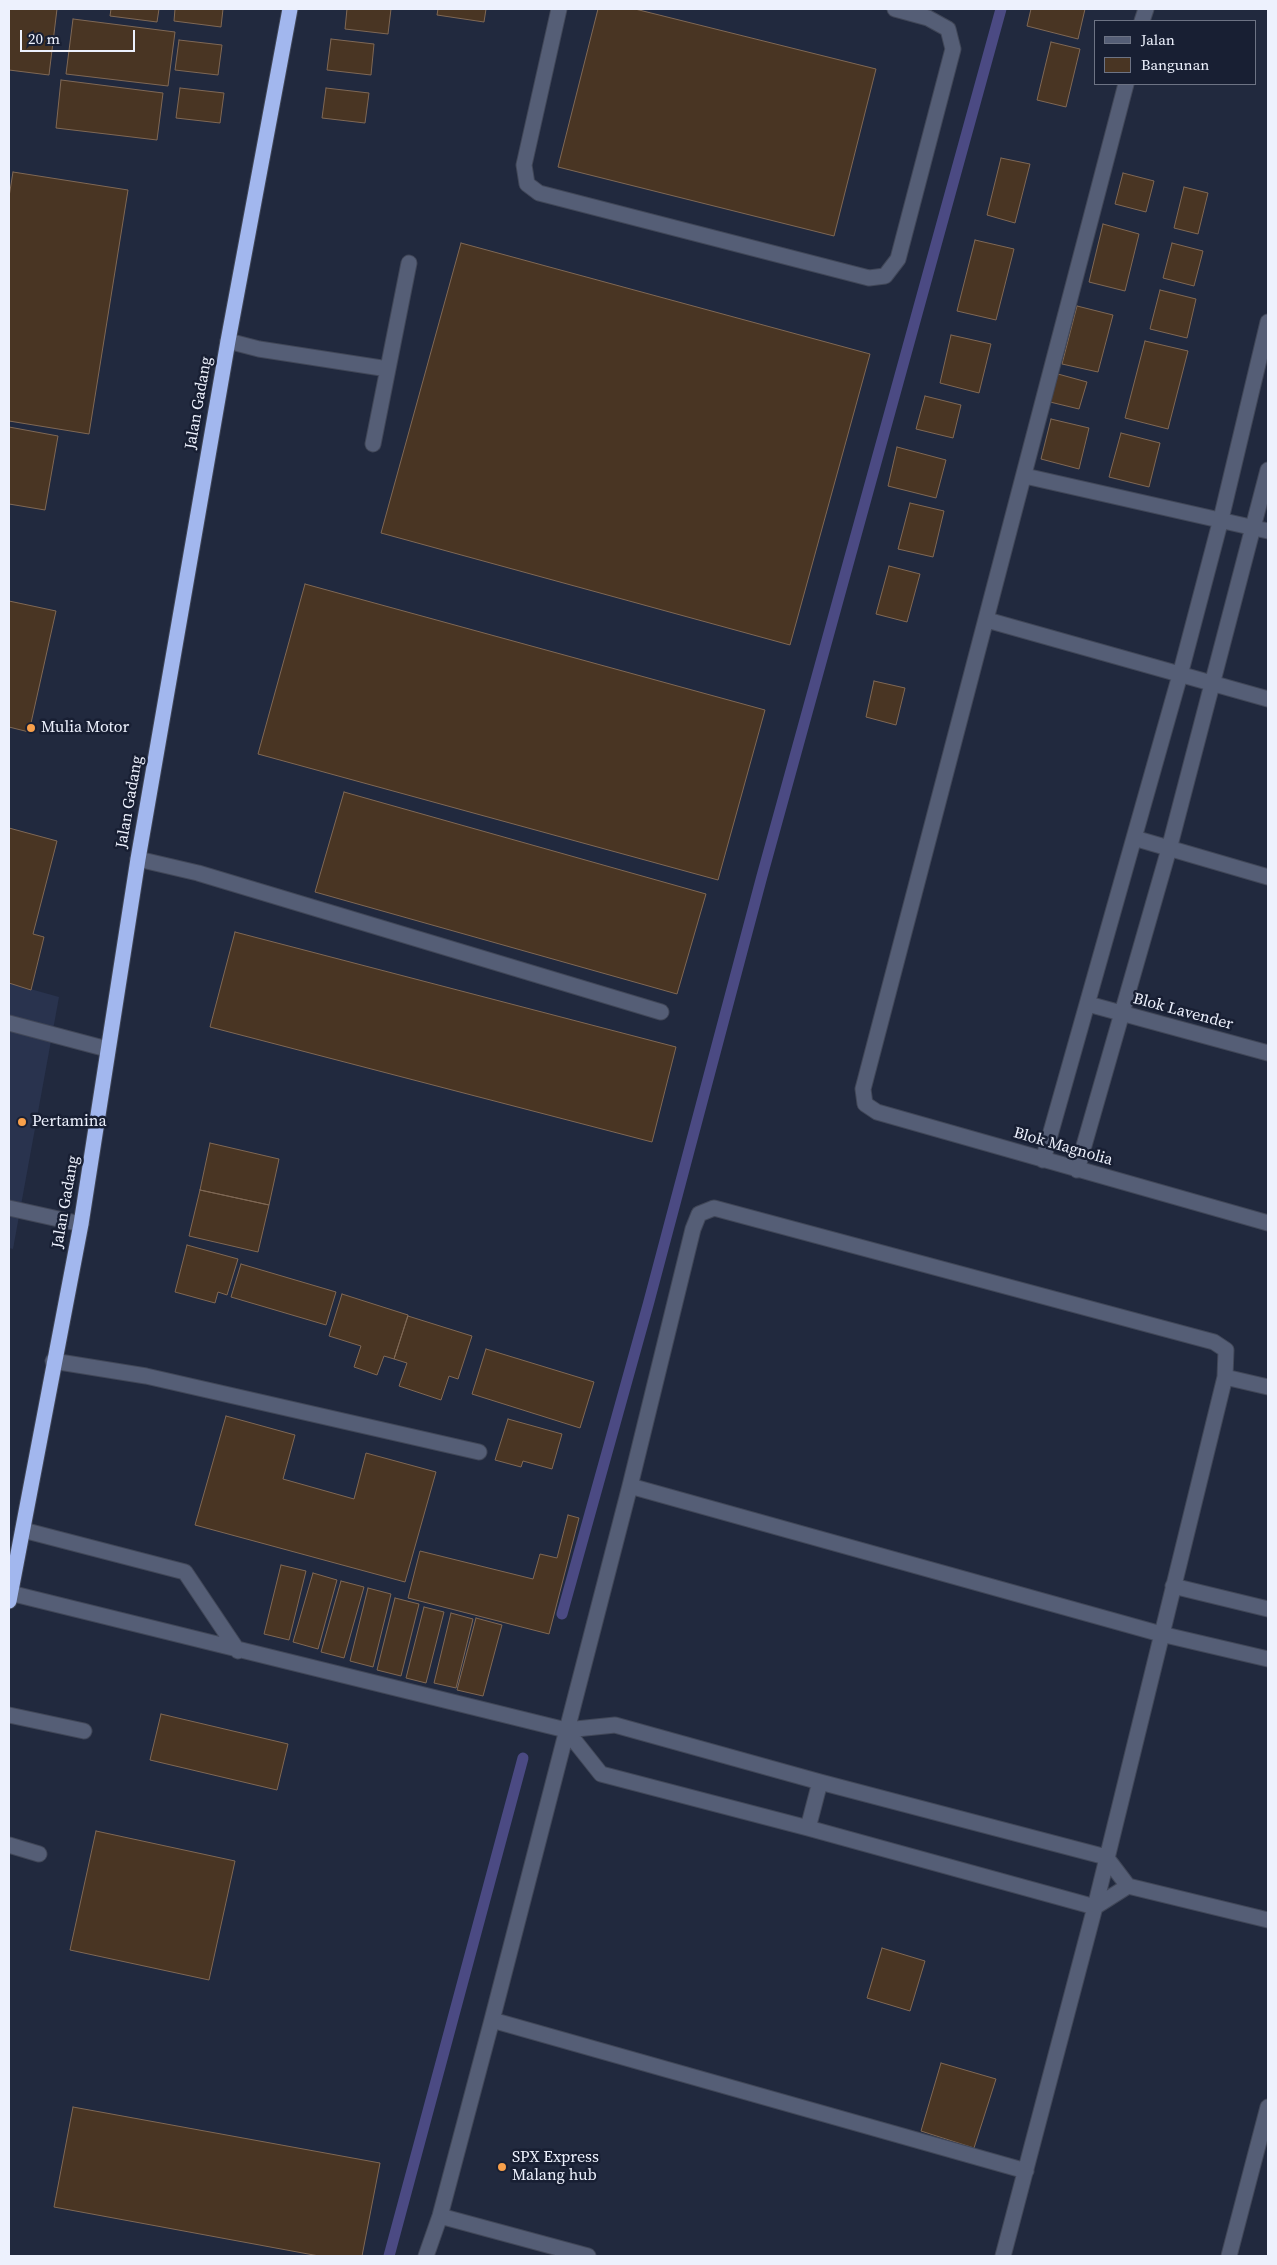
<!DOCTYPE html>
<html>
<head>
<meta charset="utf-8">
<style>
	body { margin:0 }
	#map { position:relative; width:1277px; height:2265px; overflow:hidden; background:#21293e; font-family:"Source Serif 4",serif }
	canvas { display:block }
	.frame { position:absolute; inset:0; border:10px solid #edf1fd; pointer-events:none }
	.legend { position:absolute; left:1094px; top:20px; width:162px; height:65px; box-sizing:border-box; background:#181f33; border:1px solid #6d7384; margin:0; padding:6px 9px; list-style:none; font-size:15px; color:#edf1fd }
	.legend li { display:flex; align-items:center; gap:10px; height:25px }
	.legend b { width:25px; border:1px solid #6d7384 }
	.scale { position:absolute; left:20px; top:30px; width:115px; height:22px; box-sizing:border-box; border:2px solid #edf1fd; border-top:0; padding-left:6px; font-size:15px; line-height:18px; white-space:nowrap; color:#edf1fd; -webkit-text-stroke:4px #181f33; paint-order:stroke }
</style>
</head>
<body>
<div id="map">
<canvas width="1277" height="2265"></canvas>
<div class="frame"></div>
<ul class="legend">
<li><b style="height:6px;background:#555e76"></b>Jalan</li>
<li><b style="height:14px;background:#493523"></b>Bangunan</li>
</ul>
<div class="scale">20 m</div>
</div>
<script>
const ctx = document.querySelector('canvas').getContext('2d');
ctx.lineJoin = 'round';
function fill(path, color) { ctx.fillStyle = color; ctx.fill(path, 'evenodd'); }
const toPath = rows => new Path2D(rows.map(r => 'M' + r).join(''));
function trace(path, color, width, dash) { ctx.strokeStyle = color; ctx.lineWidth = width; ctx.lineCap = dash ? 'butt' : 'round'; ctx.setLineDash(dash || []); ctx.stroke(path); }
function label(font, color, halo, rows, align = 'center') {
  ctx.font = font + ' "Source Serif 4",serif'; ctx.lineWidth = 5; ctx.setLineDash([]); ctx.textBaseline = 'middle'; ctx.strokeStyle = halo; ctx.fillStyle = color; for (const [text, x, y, turn = 0] of rows) {
    ctx.save(); ctx.translate(x, y); ctx.rotate((+turn || 0) * Math.PI / 180); ctx.textAlign = isNaN(turn) ? turn : align; if (halo) ctx.strokeText(text, 0, 0); ctx.fillText(text, 0, 0); ctx.restore();
  }
}
fill(toPath([
	[9,983,59,997,13,1249,9,1248]
]), '#29334e');
trace(toPath([
	[562,1614,648,1305,762,876,1001,9],
	[389,2256,523,1758]
]), '#4b4a83', 11);
const building = toPath([
	[9,9,57,9,49,75,9,70,9,9],
	[111,9,159,9,157,22,110,16,111,9],
	[175,9,223,9,221,27,174,21,175,9],
	[347,9,391,9,388,34,345,29,347,9],
	[438,9,486,9,484,22,437,15,438,9],
	[598,9,635,9,876,69,834,236,558,167,598,9],
	[1031,9,1085,9,1078,39,1027,26,1031,9],
	[73,19,175,32,168,86,66,74,73,19],
	[331,39,374,44,371,75,327,70,331,39],
	[179,40,222,45,218,75,175,70,179,40],
	[1051,42,1080,49,1066,107,1037,100,1051,42],
	[61,80,163,93,157,140,56,128,61,80],
	[180,88,224,93,220,123,176,118,180,88],
	[326,88,369,93,365,123,322,118,326,88],
	[1001,158,1030,164,1015,223,987,215,1001,158],
	[13,172,128,190,89,434,9,421,9,197,13,172],
	[1123,173,1154,181,1146,212,1115,204,1123,173],
	[1184,187,1208,193,1198,234,1174,228,1184,187],
	[1103,224,1139,234,1125,291,1089,282,1103,224],
	[975,240,1014,249,996,320,957,311,975,240],
	[461,243,870,354,790,645,381,533,461,243],
	[1172,243,1203,251,1194,286,1163,278,1172,243],
	[1160,290,1196,299,1187,338,1150,329,1160,290],
	[1077,306,1113,315,1098,372,1062,364,1077,306],
	[951,335,991,344,979,393,940,383,951,335],
	[1145,341,1188,351,1168,429,1125,418,1145,341],
	[1058,374,1087,382,1079,409,1050,402,1058,374],
	[925,396,961,405,953,438,916,429,925,396],
	[1051,419,1089,428,1079,469,1041,459,1051,419],
	[9,427,58,436,45,510,9,504,9,427],
	[1121,433,1160,443,1149,487,1109,477,1121,433],
	[897,447,946,460,936,498,888,486,897,447],
	[910,503,944,511,933,557,898,549,910,503],
	[889,566,920,574,907,622,876,614,889,566],
	[305,584,765,710,718,880,258,754,305,584],
	[9,601,56,611,29,732,9,727,9,601],
	[874,681,905,688,896,725,866,717,874,681],
	[344,792,706,894,677,994,315,892,344,792],
	[9,828,57,841,33,934,44,937,31,990,9,983,9,828],
	[235,932,676,1047,652,1142,210,1027,235,932],
	[210,1143,279,1159,269,1205,200,1190,210,1143],
	[200,1190,269,1205,258,1252,189,1236,200,1190],
	[187,1245,238,1259,227,1295,218,1292,215,1303,175,1292,187,1245],
	[241,1264,336,1292,326,1325,231,1297,241,1264],
	[342,1294,408,1315,394,1359,384,1356,377,1375,354,1367,361,1346,329,1336,342,1294],
	[408,1316,472,1336,458,1379,449,1376,441,1400,399,1386,407,1363,394,1359,408,1316],
	[486,1349,594,1382,580,1428,472,1394,486,1349],
	[226,1416,295,1435,283,1479,354,1499,366,1453,436,1472,405,1582,195,1525,226,1416],
	[508,1419,562,1434,552,1469,523,1461,521,1467,495,1460,508,1419],
	[568,1515,579,1518,549,1634,408,1598,420,1551,533,1579,540,1554,557,1558,568,1515],
	[281,1565,306,1571,289,1640,264,1634,281,1565],
	[313,1573,337,1580,318,1649,293,1642,313,1573],
	[341,1581,364,1587,344,1658,321,1652,341,1581],
	[368,1588,391,1594,373,1667,350,1661,368,1588],
	[395,1598,419,1604,401,1676,377,1670,395,1598],
	[424,1607,444,1612,426,1683,406,1678,424,1607],
	[451,1613,473,1619,456,1688,434,1683,451,1613],
	[476,1618,502,1625,483,1696,457,1690,476,1618],
	[161,1714,288,1744,277,1790,150,1760,161,1714],
	[96,1831,235,1861,209,1980,70,1950,96,1831],
	[882,1948,925,1961,910,2011,867,1998,882,1948],
	[941,2063,996,2079,974,2148,921,2131,941,2063],
	[73,2107,380,2163,362,2256,319,2256,54,2207,73,2107]
]);
fill(building, '#493523');
trace(building, '#7f6855', 1);
const lane = toPath([
	[559,9,524,165,527,184,539,193,869,278,885,276,898,259,953,49,948,29,928,18,895,9],
	[228,341,259,349,388,369],
	[373,444,409,263],
	[138,859,198,873,661,1012],
	[9,1023,107,1049],
	[9,1208,81,1224],
	[53,1361,146,1376,479,1452],
	[9,1715,84,1731],
	[9,1845,39,1854]
]);
const street = toPath([
	[1142,21,1146,9],
	[1126,84,863,1089,865,1104,877,1112,1268,1223],
	[1025,476,1268,531],
	[987,620,1268,699],
	[1134,838,1268,877],
	[1088,1004,1268,1053],
	[1043,1160,1180,675,1221,519,1268,322],
	[1077,1170,1169,849,1268,470],
	[1225,1377,1268,1387],
	[630,1486,1161,1634,1268,1659],
	[23,1530,185,1572,238,1651],
	[1173,1586,1268,1609],
	[10,1593,566,1730,615,1725,820,1782,1106,1857,1128,1886,1268,1920],
	[566,1730,601,1774,808,1828,1095,1907,1128,1886],
	[808,1828,820,1782],
	[492,2020,1026,2171],
	[440,2216,588,2256],
	[426,2256,440,2216,492,2020,630,1486,693,1229,699,1214,714,1208,1214,1342,1226,1350,1225,1377,1095,1907,1003,2256],
	[1229,2256,1268,2107]
]);
const highway = toPath([
	[9,1601,81,1224,138,859,228,341,290,9]
]);
trace(lane, '#414758', 17);
trace(street, '#414758', 17);
trace(highway, '#414758', 17);
trace(lane, '#555e76', 15);
trace(street, '#555e76', 15);
trace(highway, '#a2b7ee', 15);
for (const [x, y, r, color] of [
	[31,728,5,"#f8a04b"],
	[22,1122,5,"#f8a04b"],
	[502,2167,5,"#f8a04b"]
]) { const dot = new Path2D(); dot.arc(x, y, r, 0, 2 * Math.PI); ctx.fillStyle = color; ctx.fill(dot); trace(dot, '#181f33', 2); }
label('16px', '#edf1fd', '#181f33', [
	["Jalan Gadang",199,403,-80],
	["Jalan Gadang",130,802,-80],
	["Blok Lavender",1183,1012,15],
	["Blok Magnolia",1063,1147,16],
	["Jalan Gadang",66,1202,-80]
]);
label('16px', '#edf1fd', '#181f33', [
	["Mulia Motor",41,728],
	["Pertamina",32,1122],
	["SPX Express",512,2158],
	["Malang hub",512,2176]
], 'left');
</script>
</body>
</html>
